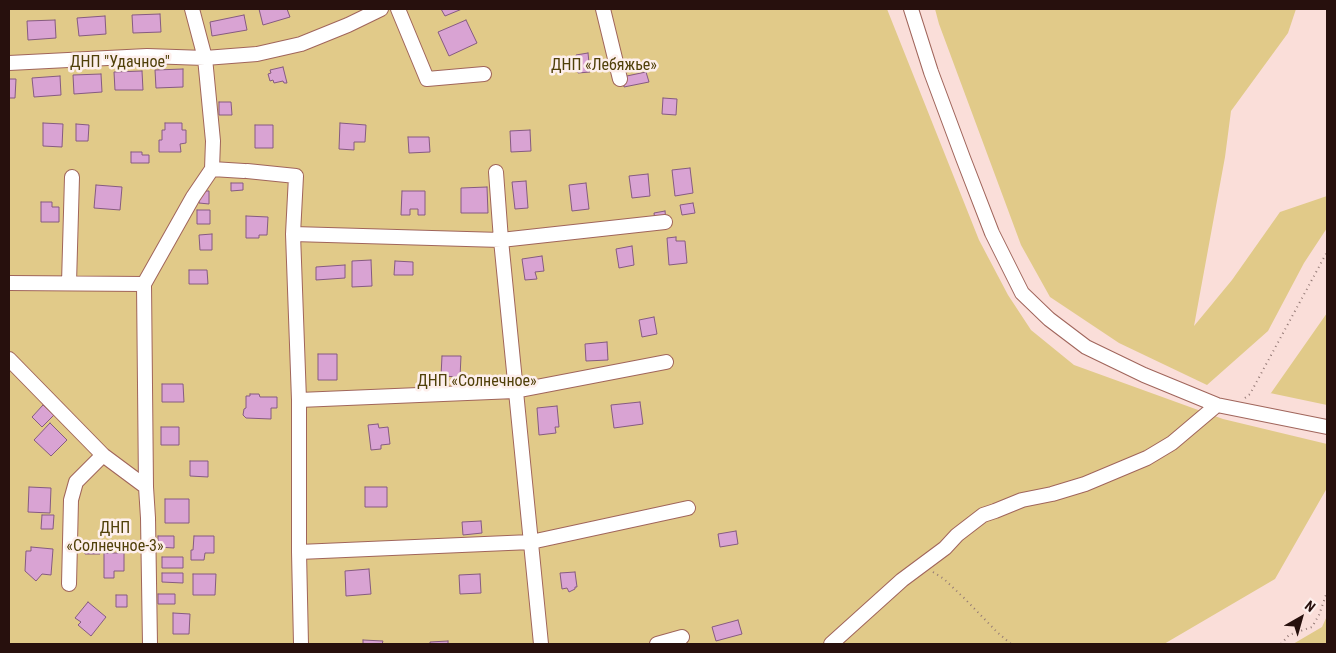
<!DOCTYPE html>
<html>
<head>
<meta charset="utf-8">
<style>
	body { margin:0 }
	#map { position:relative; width:1336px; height:653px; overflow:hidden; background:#faded9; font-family:"Roboto Condensed",sans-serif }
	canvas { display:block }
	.frame { position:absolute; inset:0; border:10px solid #27100d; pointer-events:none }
	.north { position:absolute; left:1276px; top:593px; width:50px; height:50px; -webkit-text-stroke:4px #fdefec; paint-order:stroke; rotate:38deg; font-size:14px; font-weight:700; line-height:20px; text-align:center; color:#27100d }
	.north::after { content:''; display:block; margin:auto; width:18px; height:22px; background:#27100d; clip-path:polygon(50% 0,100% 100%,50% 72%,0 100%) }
</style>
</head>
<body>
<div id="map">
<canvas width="1336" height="653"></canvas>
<div class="frame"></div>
<div class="north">N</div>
</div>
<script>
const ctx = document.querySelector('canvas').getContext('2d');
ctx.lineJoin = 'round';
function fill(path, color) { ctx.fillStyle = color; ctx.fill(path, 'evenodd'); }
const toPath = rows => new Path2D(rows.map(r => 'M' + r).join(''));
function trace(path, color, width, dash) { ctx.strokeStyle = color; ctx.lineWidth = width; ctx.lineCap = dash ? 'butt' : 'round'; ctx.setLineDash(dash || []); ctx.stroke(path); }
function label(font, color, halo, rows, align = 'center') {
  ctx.font = font + ' "Roboto Condensed",sans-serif'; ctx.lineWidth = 5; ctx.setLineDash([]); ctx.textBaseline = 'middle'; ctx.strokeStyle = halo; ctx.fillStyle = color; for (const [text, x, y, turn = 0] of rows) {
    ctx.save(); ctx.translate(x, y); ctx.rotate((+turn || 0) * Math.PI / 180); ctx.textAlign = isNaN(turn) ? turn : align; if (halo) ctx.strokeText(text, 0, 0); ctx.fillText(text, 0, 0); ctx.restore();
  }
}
fill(toPath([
	[9,9,887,9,979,240,1008,295,1031,330,1074,365,1223,419,1327,444,1327,488,1275,579,1164,644,9,644],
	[935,9,1296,9,1288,33,1231,111,1225,157,1194,326,1232,280,1280,212,1327,196,1327,228,1304,263,1268,331,1207,385,1119,343,1050,297,1021,245,939,24],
	[1327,313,1327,405,1270,393,1271,393],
	[1327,616,1327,644,1293,644,1322,627]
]), '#e1ca89');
const building = toPath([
	[259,9,287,9,290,17,263,25,259,9],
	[441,9,462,9,445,16,441,9],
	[160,14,161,32,133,33,132,15,160,14],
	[244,15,247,30,212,36,210,22,244,15],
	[105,16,106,34,79,36,77,18,105,16],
	[55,20,56,38,28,40,27,21,55,20],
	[466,20,477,43,449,56,438,32,466,20],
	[588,53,590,72,578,73,576,55,588,53],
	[283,67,287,83,284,83,283,81,274,83,273,80,270,81,268,74,271,73,270,70,283,67],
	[183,69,183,87,156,88,155,70,183,69],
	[142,71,143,90,115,90,114,72,142,71],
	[646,72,649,82,624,87,622,77,646,72],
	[101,74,102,92,74,94,73,75,101,74],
	[60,76,61,95,34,97,32,78,60,76],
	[9,79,16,79,15,98,9,98,9,79],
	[663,98,677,99,676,115,662,114,663,98],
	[219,102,231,102,232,115,219,115,219,102],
	[43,123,63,124,62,147,43,146,43,123],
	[165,123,182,123,182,130,186,130,186,143,180,144,181,152,159,152,159,140,162,140,162,130,165,130,165,123],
	[340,123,366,125,365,142,354,142,354,150,339,149,340,123],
	[76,124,89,125,88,141,76,141,76,124],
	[255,125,273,125,273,148,255,148,255,125],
	[530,130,531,151,511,152,510,131,530,130],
	[408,137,429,137,430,152,409,153,408,137],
	[131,152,142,152,142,155,149,155,149,163,131,163,131,152],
	[690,168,693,193,675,196,672,170,690,168],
	[648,174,650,196,632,198,629,176,648,174],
	[526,181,528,208,515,209,512,182,526,181],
	[231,183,243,183,243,190,231,191,231,183],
	[586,183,589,209,572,211,569,185,586,183],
	[96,185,122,187,120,210,94,208,96,185],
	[487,187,488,213,461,213,461,188,487,187],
	[199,191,209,191,209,204,199,203,199,191],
	[402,191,425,191,425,215,418,215,418,209,410,209,410,215,401,215,402,191],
	[41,202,52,202,52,207,59,207,59,222,41,222,41,202],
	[693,203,695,213,682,215,680,205,693,203],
	[197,210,210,210,210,224,197,224,197,210],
	[665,211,666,221,655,222,654,213,665,211],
	[246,216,268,217,267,235,259,235,259,238,246,238,246,216],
	[212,234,212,250,200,250,199,235,212,234],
	[676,237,676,241,685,241,687,263,669,265,667,238,676,237],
	[632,246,634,265,619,268,616,249,632,246],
	[542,256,544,271,535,272,537,279,525,280,522,259,542,256],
	[371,260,372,286,352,287,352,261,371,260],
	[395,261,413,262,413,275,394,275,395,261],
	[345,265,345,278,316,280,316,267,345,265],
	[189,270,207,270,208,284,189,284,189,270],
	[654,317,657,334,642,337,639,320,654,317],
	[607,342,608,360,586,361,585,344,607,342],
	[318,354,337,354,337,380,318,380,318,354],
	[442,356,461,356,460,377,441,376,442,356],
	[162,384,183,384,184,402,162,402,162,384],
	[250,394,259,394,260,397,277,397,277,408,271,408,271,419,246,418,243,415,244,409,246,408,246,396,250,396,250,394],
	[640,402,643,424,614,428,611,405,640,402],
	[43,405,54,415,42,427,32,417,43,405],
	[557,406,559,427,555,427,556,433,539,435,537,408,557,406],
	[50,423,67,440,51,456,34,440,50,423],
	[378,424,379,428,388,427,390,444,381,445,381,449,371,450,368,425,378,424],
	[161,427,179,427,179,445,161,445,161,427],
	[190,461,208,461,208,477,190,476,190,461],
	[29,487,51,488,50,513,28,512,29,487],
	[365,487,387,487,387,507,365,507,365,487],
	[165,499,189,499,189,523,165,523,165,499],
	[42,515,54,515,53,529,41,529,42,515],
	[481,521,482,533,463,535,462,522,481,521],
	[736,531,738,544,720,547,718,534,736,531],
	[158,536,174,536,174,548,158,547,158,536],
	[194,536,214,536,214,553,205,553,204,560,191,560,191,550,193,550,194,536],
	[84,544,99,544,100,554,85,554,84,544],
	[31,547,53,549,51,575,42,574,36,581,25,571,26,551,31,551,31,547],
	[104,553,124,553,124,571,114,571,114,578,104,578,104,553],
	[162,557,183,557,183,568,162,568,162,557],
	[369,569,371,594,346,596,345,571,369,569],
	[575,572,577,587,575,587,575,589,569,592,567,588,562,589,560,573,575,572],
	[162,573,183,573,183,583,162,582,162,573],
	[193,574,216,574,215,595,193,595,193,574],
	[480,574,481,593,460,594,459,575,480,574],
	[158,594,175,594,175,604,158,604,158,594],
	[116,595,127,595,127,607,116,607,116,595],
	[88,602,106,617,91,636,78,625,81,622,75,618,88,602],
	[173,613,190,614,189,634,173,634,173,613],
	[738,620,742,634,716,641,712,627,738,620],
	[363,640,383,641,382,644,363,644,363,640],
	[448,641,448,644,430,644,430,642,448,641]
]);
fill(building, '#d9a3d3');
trace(building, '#865b81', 1);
const minor = toPath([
	[398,9,427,79,484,74],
	[603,9,620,79],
	[911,9,931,72,963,158,992,233,1022,293,1049,319,1086,347,1144,375,1217,405,1327,427],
	[9,63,147,56,205,58,257,54,301,44,348,25,381,9],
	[212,169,244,171],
	[247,171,296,176,293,234,299,400,299,552,301,644],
	[496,172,501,240,541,644],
	[293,234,501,240,665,222],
	[9,283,144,284],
	[69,283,72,177],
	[9,359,103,455,146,487],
	[299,400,515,391,666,362],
	[299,552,531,542,688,508],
	[69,584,71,500,76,482,103,455],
	[150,644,148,518,146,487,144,284,193,197,212,169,213,141,205,58,192,9],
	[657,644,682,637],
	[831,644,902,580,945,548,957,535,983,515,995,511,1022,500,1052,494,1085,484,1147,458,1172,443,1217,405]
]);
trace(minor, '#a0655b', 16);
trace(toPath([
	[1245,398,1250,394,1327,252],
	[933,572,944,579,965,599,998,633,1011,644],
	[1281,644,1289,635,1312,627,1319,615,1327,592]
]), '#937975', 2, [1, 4]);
trace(minor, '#fff', 14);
label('16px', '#504009', '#fdefec', [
	["ДНП \"Удачное\"",120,63],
	["ДНП «Лебяжье»",604,66],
	["ДНП «Солнечное»",477,382],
	["ДНП",115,529],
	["«Солнечное-3»",115,547]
]);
</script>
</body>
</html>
